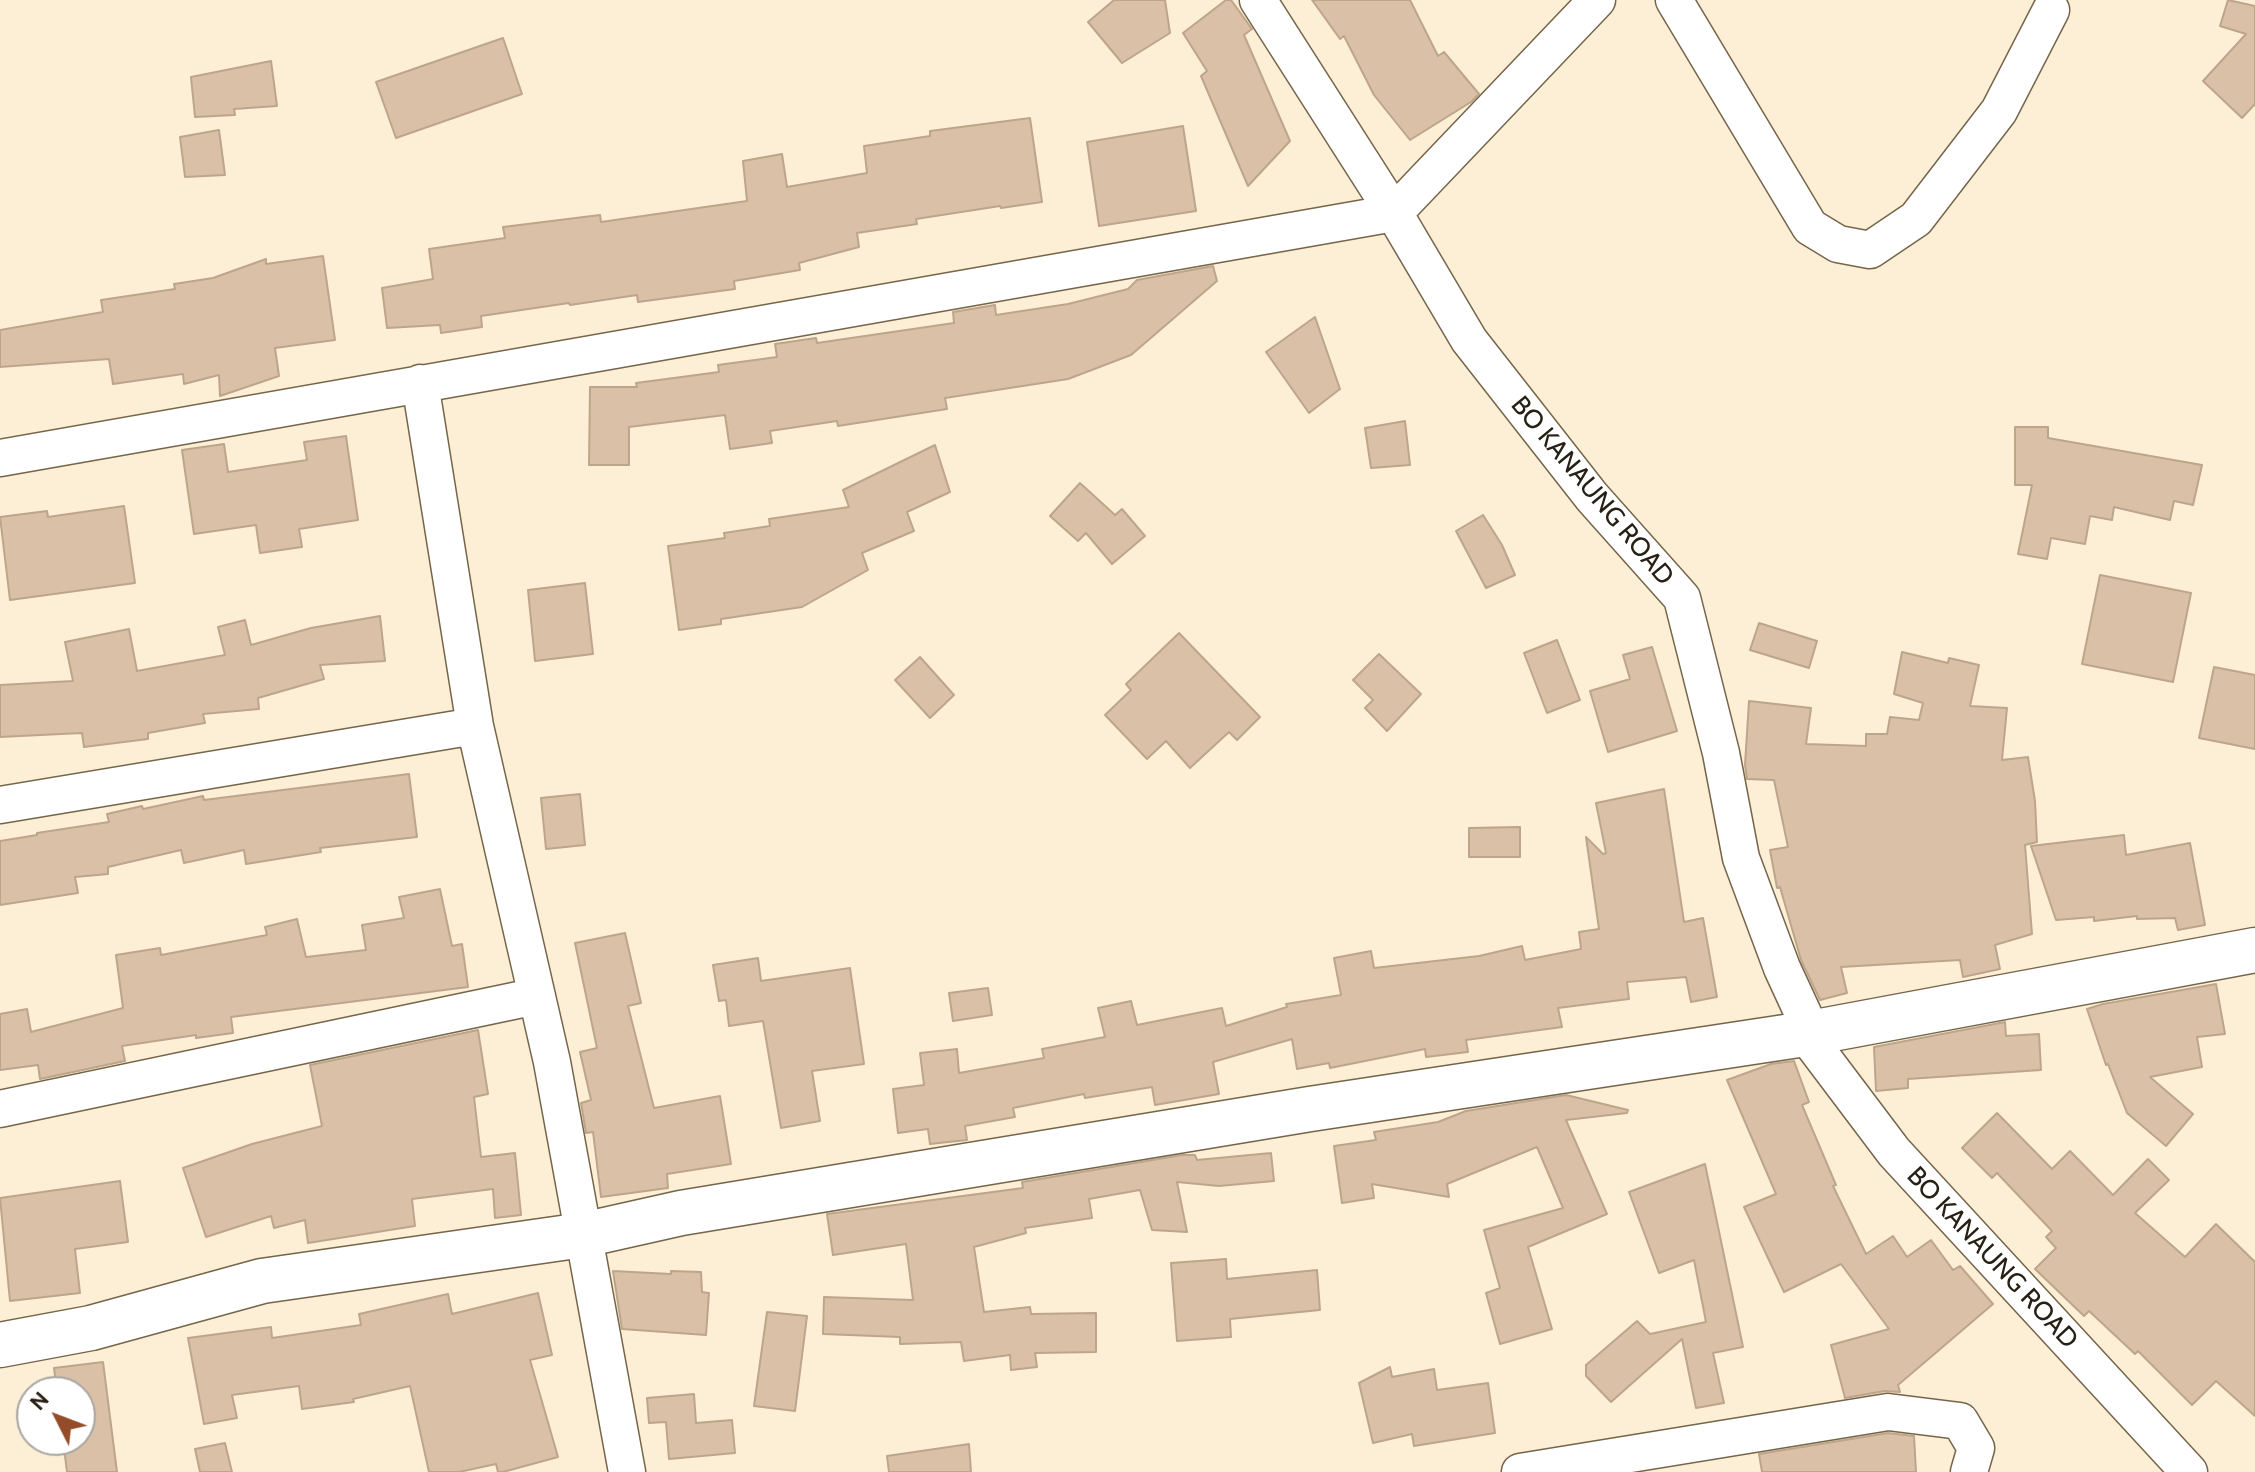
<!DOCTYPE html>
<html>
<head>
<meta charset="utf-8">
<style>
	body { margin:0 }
	#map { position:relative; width:2255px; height:1472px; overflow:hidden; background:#fdefd6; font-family:Cabin,sans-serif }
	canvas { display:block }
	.north { position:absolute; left:16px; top:1376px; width:80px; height:80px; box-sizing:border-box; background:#fff; border:2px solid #a9a6a1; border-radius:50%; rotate:312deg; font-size:22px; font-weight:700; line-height:32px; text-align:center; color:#272015 }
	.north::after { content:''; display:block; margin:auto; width:28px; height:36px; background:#944d28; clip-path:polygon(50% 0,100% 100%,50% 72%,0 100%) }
</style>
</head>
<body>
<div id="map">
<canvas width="2255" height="1472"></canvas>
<div class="north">N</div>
</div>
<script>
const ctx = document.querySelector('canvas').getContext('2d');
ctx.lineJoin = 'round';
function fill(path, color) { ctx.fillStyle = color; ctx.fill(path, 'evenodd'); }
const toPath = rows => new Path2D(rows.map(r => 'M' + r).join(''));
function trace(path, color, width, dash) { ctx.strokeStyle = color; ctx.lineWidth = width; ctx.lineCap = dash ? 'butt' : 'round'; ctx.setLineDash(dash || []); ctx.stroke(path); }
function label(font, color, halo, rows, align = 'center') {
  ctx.font = font + ' Cabin,sans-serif'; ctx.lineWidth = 6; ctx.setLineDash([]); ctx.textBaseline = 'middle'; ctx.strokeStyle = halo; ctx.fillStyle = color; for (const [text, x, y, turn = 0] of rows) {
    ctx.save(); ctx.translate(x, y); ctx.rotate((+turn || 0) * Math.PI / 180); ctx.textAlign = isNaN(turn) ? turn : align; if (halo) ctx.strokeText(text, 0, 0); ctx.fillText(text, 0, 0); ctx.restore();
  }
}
const building = toPath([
	[1114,0,1165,0,1170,33,1122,63,1088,22,1114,0],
	[1226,0,1231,0,1252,29,1244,35,1290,141,1248,186,1201,76,1207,71,1183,33,1226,0],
	[1312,0,1410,0,1438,56,1444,52,1479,94,1471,102,1410,140,1374,95,1344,36,1340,39,1312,0],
	[2228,0,2255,6,2255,104,2242,118,2203,81,2246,34,2220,26,2228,0],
	[503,38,522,94,396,138,376,82,503,38],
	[271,61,277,106,234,109,235,115,195,117,191,77,271,61],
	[1030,118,1042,202,1001,208,1000,206,916,219,917,224,857,233,859,247,799,263,800,270,734,281,735,289,638,302,637,295,570,305,569,303,481,316,482,327,441,333,440,325,387,328,382,288,433,279,429,249,505,238,503,227,600,215,601,222,747,201,743,161,782,154,787,187,867,173,864,146,930,136,930,131,1030,118],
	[1183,126,1196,211,1099,226,1087,142,1183,126],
	[219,130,225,175,185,177,180,137,219,130],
	[323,256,335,340,275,348,279,376,220,396,219,375,184,384,183,374,113,384,109,359,0,367,0,330,103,312,101,300,175,289,174,284,213,278,266,259,266,264,323,256],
	[1213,266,1217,281,1131,355,1068,379,945,398,947,409,838,426,837,421,770,431,772,443,730,449,725,415,629,427,629,465,589,465,590,387,637,387,636,383,719,372,718,365,777,357,775,344,816,338,817,343,954,323,953,312,995,305,996,315,1068,304,1128,289,1137,280,1213,266],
	[1315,317,1340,389,1309,413,1266,352,1315,317],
	[1405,421,1410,465,1371,468,1365,428,1405,421],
	[2015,427,2048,427,2048,438,2202,465,2193,505,2174,501,2170,520,2114,507,2112,520,2090,516,2085,544,2051,538,2047,559,2018,554,2032,485,2015,485,2015,427],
	[346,436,358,520,299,529,302,547,260,553,256,525,194,534,182,450,224,444,228,472,307,460,304,442,346,436],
	[935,445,950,492,907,512,914,531,862,553,868,570,802,607,721,619,721,624,679,630,668,546,725,538,724,533,770,526,769,519,849,507,843,490,935,445],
	[1080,483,1115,515,1122,509,1145,536,1112,564,1086,533,1078,541,1050,516,1080,483],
	[124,506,135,583,10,600,0,517,47,511,48,517,124,506],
	[1483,515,1502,545,1515,575,1486,588,1456,531,1483,515],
	[2100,575,2191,593,2173,682,2082,664,2100,575],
	[585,583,593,654,535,661,528,590,585,583],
	[380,616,385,661,320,665,324,679,258,698,259,709,203,714,205,723,148,733,148,739,84,747,82,733,0,737,0,685,73,681,65,642,129,629,137,671,225,655,218,627,245,620,251,645,311,628,380,616],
	[1759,623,1817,641,1809,668,1750,650,1759,623],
	[1179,633,1260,717,1237,740,1229,732,1190,768,1166,741,1147,759,1105,715,1131,690,1126,684,1179,633],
	[1557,640,1580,700,1547,713,1524,653,1557,640],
	[1652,647,1677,731,1608,752,1590,691,1630,679,1623,655,1652,647],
	[1902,652,1948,663,1949,658,1979,665,1970,706,2007,708,2002,760,2028,757,2035,801,2037,842,2025,845,2032,934,1995,945,2000,969,1963,977,1960,960,1841,967,1847,993,1820,1000,1801,960,1780,887,1777,888,1770,850,1788,847,1774,780,1747,779,1745,765,1749,701,1811,708,1806,744,1866,746,1866,734,1887,734,1890,717,1919,720,1923,703,1894,694,1902,652],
	[1379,654,1421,694,1387,731,1365,708,1373,700,1353,680,1379,654],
	[920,657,954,695,930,718,895,680,920,657],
	[2214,667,2255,675,2255,749,2199,738,2214,667],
	[409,774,417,837,320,848,321,852,246,864,244,850,184,863,181,850,108,867,108,874,75,877,78,893,0,905,0,841,37,835,37,833,109,822,107,814,142,806,143,809,203,796,204,800,409,774],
	[1664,789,1684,922,1703,918,1717,997,1691,1002,1686,977,1627,982,1629,999,1558,1008,1562,1027,1466,1040,1468,1052,1426,1057,1425,1049,1330,1068,1329,1063,1297,1069,1292,1039,1213,1062,1219,1094,1155,1105,1152,1087,1085,1098,1084,1094,1013,1108,1015,1117,965,1126,967,1140,930,1144,928,1129,898,1133,893,1089,924,1085,920,1053,957,1049,959,1073,1044,1058,1042,1049,1105,1037,1098,1008,1131,1001,1137,1025,1222,1008,1226,1026,1287,1007,1286,1004,1341,995,1334,958,1371,951,1374,968,1479,956,1522,946,1525,960,1581,949,1579,932,1599,929,1586,837,1603,854,1606,853,1596,803,1664,789],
	[580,794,585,845,546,849,541,798,580,794],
	[1520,827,1520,857,1469,857,1469,828,1520,827],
	[2124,835,2126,855,2190,843,2205,925,2178,930,2175,918,2137,919,2137,916,2094,921,2094,917,2056,920,2031,846,2124,835],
	[440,889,452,946,462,944,468,987,231,1017,233,1033,196,1038,196,1035,122,1046,125,1061,40,1079,38,1065,0,1070,0,1014,27,1009,31,1032,123,1008,116,955,160,948,161,955,267,935,265,927,297,919,306,957,366,950,362,925,404,918,399,897,440,889],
	[625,933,641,1003,628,1006,654,1108,720,1096,731,1164,667,1174,668,1188,601,1197,593,1132,586,1133,581,1103,591,1100,580,1052,597,1048,575,943,625,933],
	[758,958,761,981,850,968,864,1064,812,1071,820,1121,781,1128,763,1021,729,1026,726,1000,719,1001,713,965,758,958],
	[2216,984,2225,1034,2197,1037,2202,1067,2150,1077,2193,1114,2166,1146,2127,1113,2108,1064,2106,1065,2087,1009,2103,1004,2216,984],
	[988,988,992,1015,953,1021,949,993,988,988],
	[2005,1022,2006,1036,2039,1034,2041,1070,1908,1079,1908,1088,1876,1091,1874,1047,2005,1022],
	[478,1030,488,1094,474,1097,481,1157,515,1153,521,1215,495,1218,493,1189,412,1199,415,1226,308,1243,305,1220,274,1228,271,1216,206,1237,183,1168,252,1144,322,1126,310,1065,478,1030],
	[1794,1061,1809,1102,1802,1105,1836,1185,1833,1186,1866,1254,1893,1236,1907,1257,1931,1240,1953,1270,1960,1266,1993,1304,1898,1385,1900,1392,1885,1391,1845,1398,1831,1345,1889,1329,1841,1264,1784,1292,1744,1207,1776,1194,1727,1080,1771,1064,1794,1061],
	[1566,1095,1628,1110,1627,1113,1566,1120,1607,1214,1528,1247,1552,1329,1500,1344,1486,1293,1500,1288,1484,1230,1563,1208,1537,1147,1447,1184,1449,1197,1372,1184,1374,1198,1342,1203,1334,1146,1376,1140,1374,1132,1438,1122,1466,1111,1566,1095],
	[1997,1113,2052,1169,2070,1151,2113,1195,2148,1159,2169,1180,2135,1213,2185,1257,2216,1224,2255,1262,2255,1416,2216,1381,2192,1405,2138,1351,2135,1354,2089,1311,2084,1316,2035,1269,2056,1248,2046,1237,2052,1231,1997,1173,1992,1178,1962,1148,1997,1113],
	[1271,1153,1274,1181,1219,1186,1177,1182,1187,1232,1152,1230,1140,1190,1089,1199,1092,1218,1025,1228,1026,1233,974,1247,984,1312,1030,1307,1031,1314,1096,1313,1096,1352,1035,1353,1037,1367,1011,1370,1010,1355,964,1361,961,1342,900,1344,900,1337,823,1334,824,1297,913,1300,906,1244,833,1255,827,1214,1023,1188,1022,1182,1182,1155,1195,1155,1197,1160,1271,1153],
	[1705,1164,1743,1347,1713,1353,1724,1403,1696,1408,1682,1339,1611,1402,1586,1376,1586,1365,1637,1321,1650,1334,1706,1322,1694,1260,1659,1273,1629,1192,1705,1164],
	[120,1181,128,1242,75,1249,80,1293,10,1301,0,1198,120,1181],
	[1226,1259,1227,1279,1317,1270,1320,1310,1230,1319,1231,1337,1177,1341,1171,1263,1226,1259],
	[613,1271,671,1274,671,1271,701,1272,702,1292,709,1293,706,1335,622,1329,613,1271],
	[538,1293,552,1355,530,1360,558,1457,503,1472,498,1472,496,1464,459,1472,429,1472,410,1386,353,1399,354,1402,302,1409,299,1386,232,1395,237,1418,204,1424,188,1338,271,1327,272,1338,361,1325,359,1314,448,1294,452,1314,538,1293],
	[767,1312,807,1316,795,1411,754,1406,767,1312],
	[103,1362,117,1472,67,1472,63,1440,80,1440,80,1392,57,1392,54,1368,103,1362],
	[1390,1367,1392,1377,1434,1369,1437,1390,1488,1383,1495,1433,1414,1446,1412,1434,1373,1443,1359,1383,1390,1367],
	[694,1394,696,1423,732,1420,735,1453,669,1459,666,1422,649,1423,647,1398,694,1394],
	[1888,1433,1914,1436,1916,1472,1762,1472,1759,1454,1888,1433],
	[225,1443,232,1472,200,1472,195,1449,225,1443],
	[969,1444,971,1472,889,1472,887,1456,969,1444]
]);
fill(building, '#d9c0a6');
trace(building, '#bda58b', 2);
const minor = toPath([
	[1258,0,1394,213,1469,340,1592,497,1682,598,1721,753,1741,858,1782,968,1812,1033],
	[1674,0,1810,227,1838,244,1870,250,1916,219,1999,111,2051,10],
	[420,383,475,726,552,1062,627,1472],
	[0,458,1394,213,1597,0],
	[0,805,475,726],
	[1805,1034,1894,1152,2189,1472],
	[0,1109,537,996],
	[1520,1472,1888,1412,1960,1421,1976,1448,1969,1472]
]);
const tertiary = toPath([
	[0,1345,91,1328,262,1281,583,1235,681,1213,1310,1109,1805,1034,2255,950]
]);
trace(minor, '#75654a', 39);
trace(tertiary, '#75654a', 47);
trace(minor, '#fff', 36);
trace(tertiary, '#fff', 44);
label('26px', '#272015', '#fff', [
	["BO KANAUNG ROAD",1592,491,50],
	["BO KANAUNG ROAD",1992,1258,47]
]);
</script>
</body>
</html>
